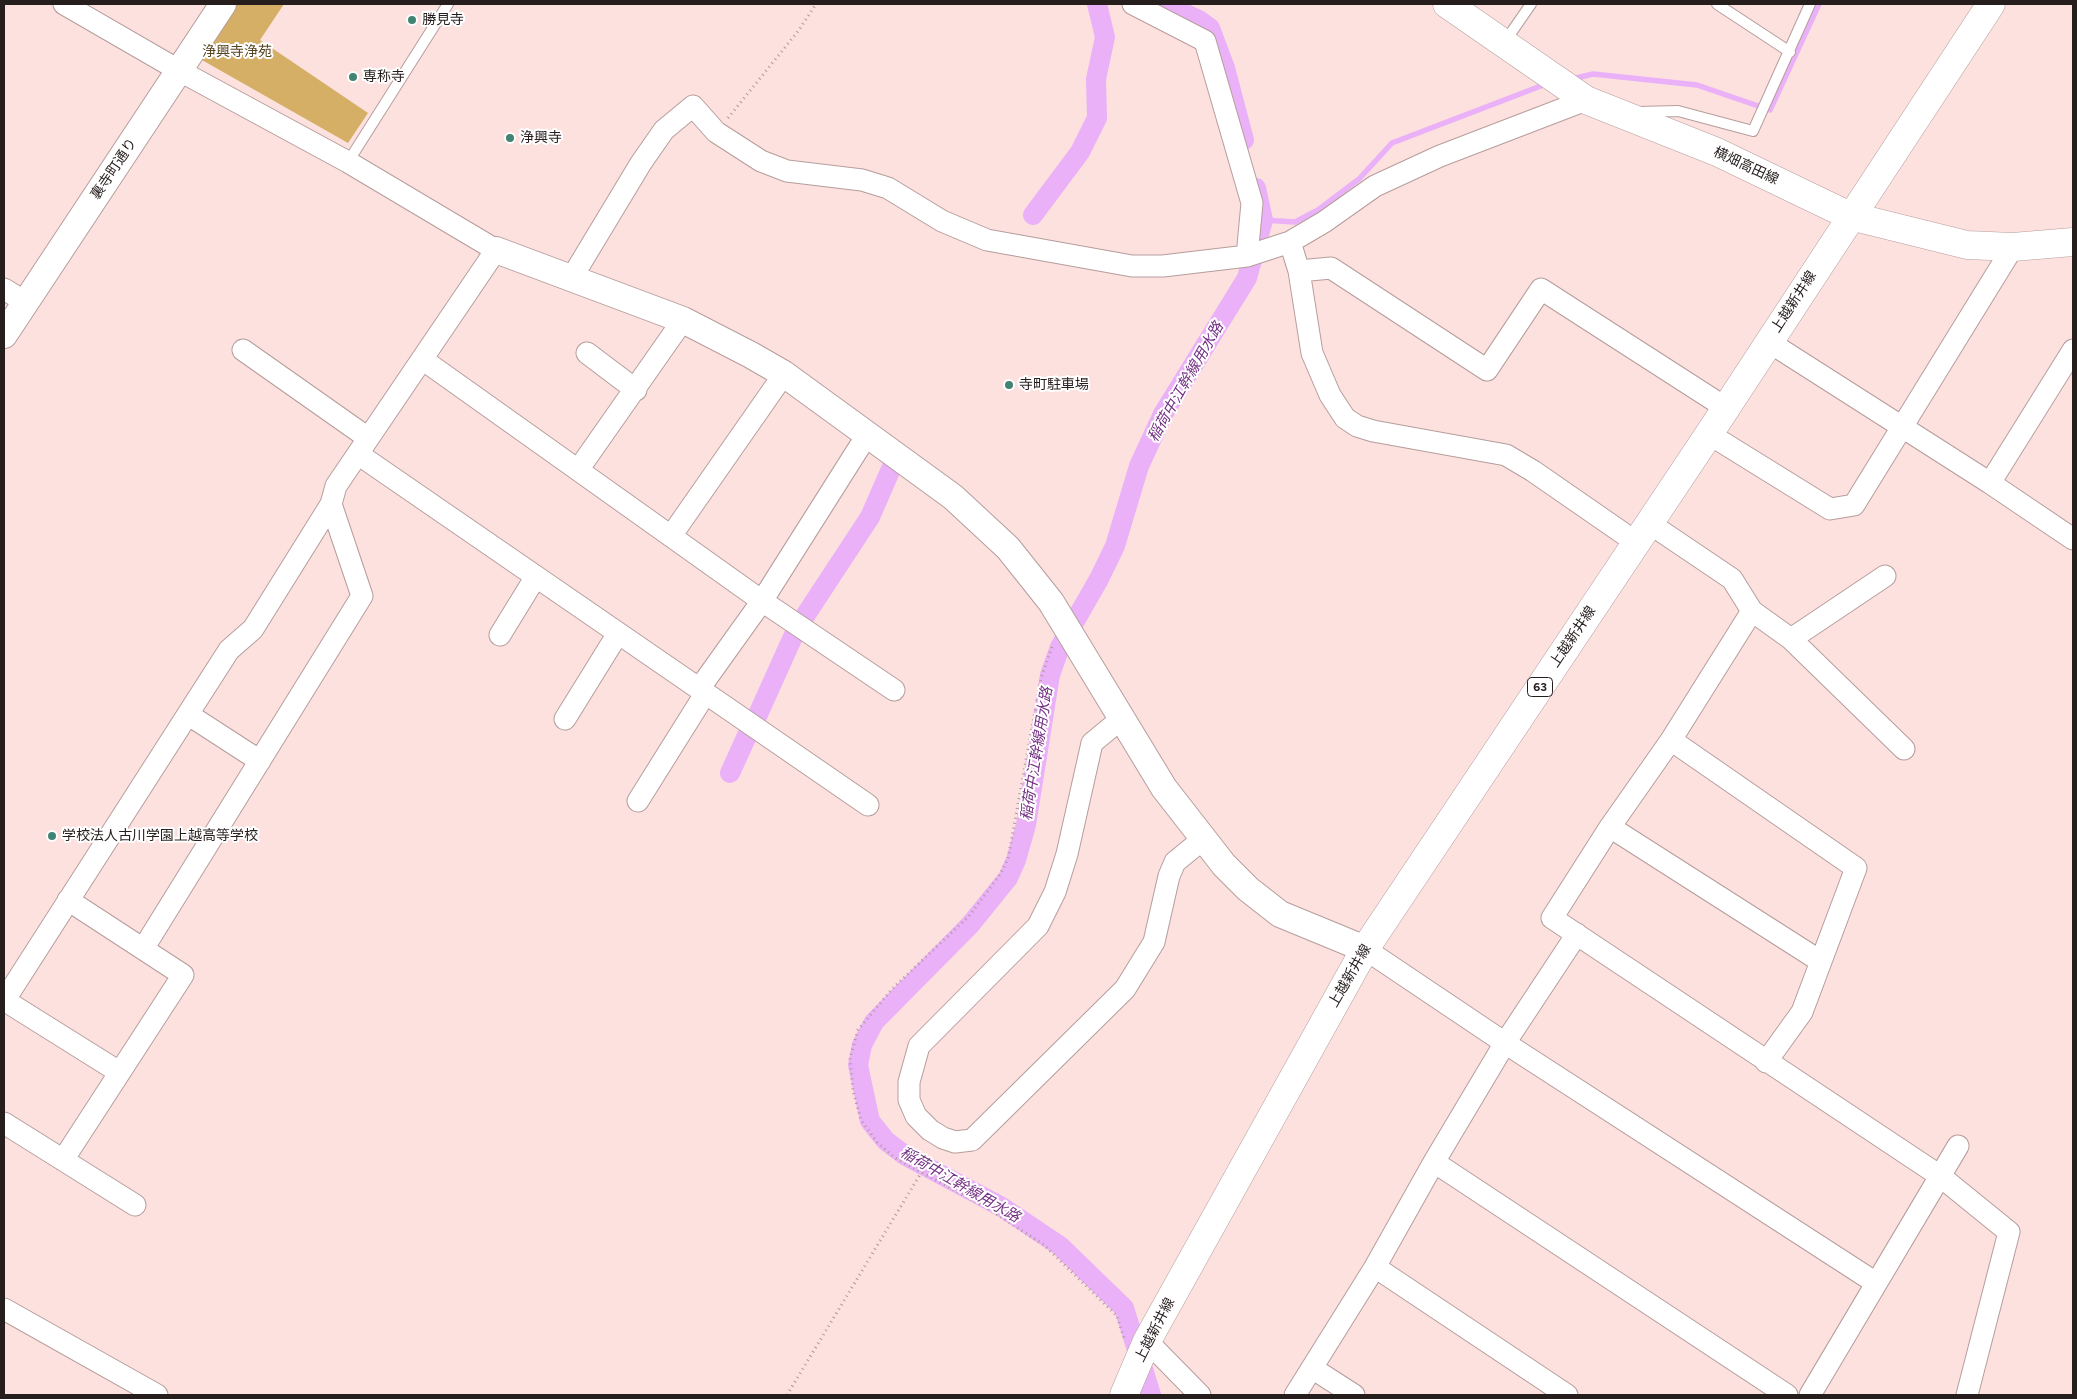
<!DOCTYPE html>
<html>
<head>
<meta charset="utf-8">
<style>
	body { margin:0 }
	#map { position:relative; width:2077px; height:1399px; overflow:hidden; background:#fce1df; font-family:Figtree,sans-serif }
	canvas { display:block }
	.frame { position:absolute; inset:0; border:5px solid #261d1d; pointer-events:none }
</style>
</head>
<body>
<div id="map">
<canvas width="2077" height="1399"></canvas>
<div class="frame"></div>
</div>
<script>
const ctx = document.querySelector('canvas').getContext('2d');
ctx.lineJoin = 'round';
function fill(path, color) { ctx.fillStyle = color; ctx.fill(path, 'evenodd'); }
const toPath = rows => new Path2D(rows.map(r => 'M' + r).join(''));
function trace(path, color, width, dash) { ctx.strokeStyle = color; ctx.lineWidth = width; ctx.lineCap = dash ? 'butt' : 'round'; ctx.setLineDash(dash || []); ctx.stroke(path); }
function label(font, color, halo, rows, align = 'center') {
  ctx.font = font + ' Figtree,"Noto Sans JP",sans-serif'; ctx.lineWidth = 4; ctx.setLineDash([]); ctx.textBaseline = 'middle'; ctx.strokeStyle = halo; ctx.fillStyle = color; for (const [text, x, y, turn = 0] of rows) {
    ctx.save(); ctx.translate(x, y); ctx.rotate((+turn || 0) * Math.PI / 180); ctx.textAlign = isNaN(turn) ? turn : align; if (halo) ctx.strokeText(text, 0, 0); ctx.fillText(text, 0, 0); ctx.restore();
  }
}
fill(toPath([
	[237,4,284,4,260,40,368,113,348,143,202,60]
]), '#d4af65');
trace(toPath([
	[1572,79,1593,74,1697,85,1770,110,1819,4],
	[1263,220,1295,222,1318,210,1359,179,1392,143,1546,84]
]), '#eab1f8', 5.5);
trace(toPath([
	[1164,4,1199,20,1210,28,1225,68,1244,140],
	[1033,215,1080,152,1097,118,1096,79,1105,37,1097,4],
	[803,619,870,517,894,462],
	[755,721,796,630],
	[730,773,750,729],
	[1151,1395,1124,1308,1060,1246,1002,1207,906,1156,886,1141,870,1121,858,1065,862,1045,874,1022,970,925,1008,878,1016,860,1026,825,1050,675,1060,647,1099,579,1115,546,1139,466,1163,414,1247,278,1263,220,1256,188]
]), '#eab1f8', 20);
const service = toPath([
	[1717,4,1790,52],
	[1504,43,1531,4],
	[1639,112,1678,111,1753,131,1810,4],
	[348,162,448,4]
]);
const minor = toPath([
	[1133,4,1205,41,1252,203,1247,256],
	[1290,242,1299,271,1312,353,1330,395,1345,418,1357,426,1373,431,1506,455,1533,471,1637,543],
	[1299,271,1331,268,1487,370,1541,289,1726,408],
	[571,279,641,163,664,130,693,106,716,132,761,161,787,171,862,180,888,188,942,221,987,240,1132,266,1163,266,1247,256,1290,242,1324,222,1375,186,1440,156,1586,100],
	[4,289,25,302],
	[1769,342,1990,483,2073,539],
	[243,350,368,438],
	[587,353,636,390],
	[422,359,762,601,894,690],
	[1709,434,1830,509,1854,505,2013,247],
	[358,454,868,805],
	[578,470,683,320],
	[1990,483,2073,350],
	[1649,523,1732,579,1752,611,1671,740,1610,827,1552,918,1940,1176,2009,1232,1967,1395],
	[671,536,784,374],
	[1752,611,1791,639,1904,749],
	[500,635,535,578],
	[1791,639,1885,576],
	[699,689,762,601,867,435],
	[189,715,260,761],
	[565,719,617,635],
	[1121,719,1092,743,1067,854,1055,892,1038,926,919,1046,909,1082,909,1100,916,1116,930,1130,943,1138,955,1142,972,1140,1125,989,1154,942,1169,876,1175,862,1202,840],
	[1671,740,1856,868,1802,1012,1766,1062],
	[638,801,705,694],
	[1610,827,1820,961],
	[143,949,362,596,331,504],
	[1365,949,1505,1043,1876,1283],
	[4,1000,119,1072],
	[4,1001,229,650,253,629,331,504,336,486,496,250,348,162,180,71,64,4],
	[4,1123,135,1205],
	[63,1160,183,975,68,900],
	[1434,1162,1787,1395],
	[1375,1267,1567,1395],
	[4,1309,157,1395],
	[1147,1341,1200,1395],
	[1312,1368,1354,1395],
	[1295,1395,1375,1267,1434,1162,1505,1043,1577,934],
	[1810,1395,1958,1146]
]);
const tertiary = toPath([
	[496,250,683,320,751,355,784,374,953,497,1008,548,1051,602,1164,788,1224,865,1248,889,1280,914,1365,949],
	[4,335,223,4]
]);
const secondary = toPath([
	[1447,4,1586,100,1717,152,1850,216,1967,245,2013,247,2073,242]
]);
const primary = toPath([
	[1124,1395,1147,1341,1365,949,1709,434,1991,4]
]);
trace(service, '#b69d9c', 12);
trace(minor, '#b69d9c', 23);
trace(tertiary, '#b69d9c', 28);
trace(secondary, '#b69d9c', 29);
trace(primary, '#b69d9c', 29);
trace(toPath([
	[728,118,799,30,816,4],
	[1052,647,1041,678,1008,859,999,876,969,916,892,989,858,1030,850,1058,853,1091,861,1120,877,1142,895,1158,987,1208,1044,1245,1117,1316,1124,1338],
	[787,1395,921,1173]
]), '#ae9998', 3, [1, 4]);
trace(service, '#fff', 10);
trace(minor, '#fff', 21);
trace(tertiary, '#fff', 26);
trace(secondary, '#fff', 28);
trace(primary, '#fff', 28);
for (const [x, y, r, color] of [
	[412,20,5,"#428474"],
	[353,77,5,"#428474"],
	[510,138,5,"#428474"],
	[1009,385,5,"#428474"],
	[52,836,5,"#428474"]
]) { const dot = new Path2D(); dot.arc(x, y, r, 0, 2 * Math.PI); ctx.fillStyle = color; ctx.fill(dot); trace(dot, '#fff', 2); }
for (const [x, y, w] of [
	[1540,687,25]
]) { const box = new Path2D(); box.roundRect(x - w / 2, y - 9.5, w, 19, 4); ctx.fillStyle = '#fff'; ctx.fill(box); trace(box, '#261d1d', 1); }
label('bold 12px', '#261d1d', null, [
	["63",1540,687]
]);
label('14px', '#261d1d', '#fff', [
	["勝見寺",422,20],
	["専称寺",363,77],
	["浄興寺",520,138],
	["寺町駐車場",1019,385],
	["学校法人古川学園上越高等学校",62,836]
], 'left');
label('14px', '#574521', '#fff', [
	["浄興寺浄苑",237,52]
]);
label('14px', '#261d1d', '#fff', [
	["横畑高田線",1746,166,25],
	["裏寺町通り",114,169,-56],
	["上越新井線",1794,302,-57],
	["上越新井線",1573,637,-56],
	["上越新井線",1350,976,-60],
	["上越新井線",1155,1330,-63]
]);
label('italic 15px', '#743284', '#fff', [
	["稲荷中江幹線用水路",1186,382,-60],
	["稲荷中江幹線用水路",1037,754,-81],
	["稲荷中江幹線用水路",960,1185,30]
]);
</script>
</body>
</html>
